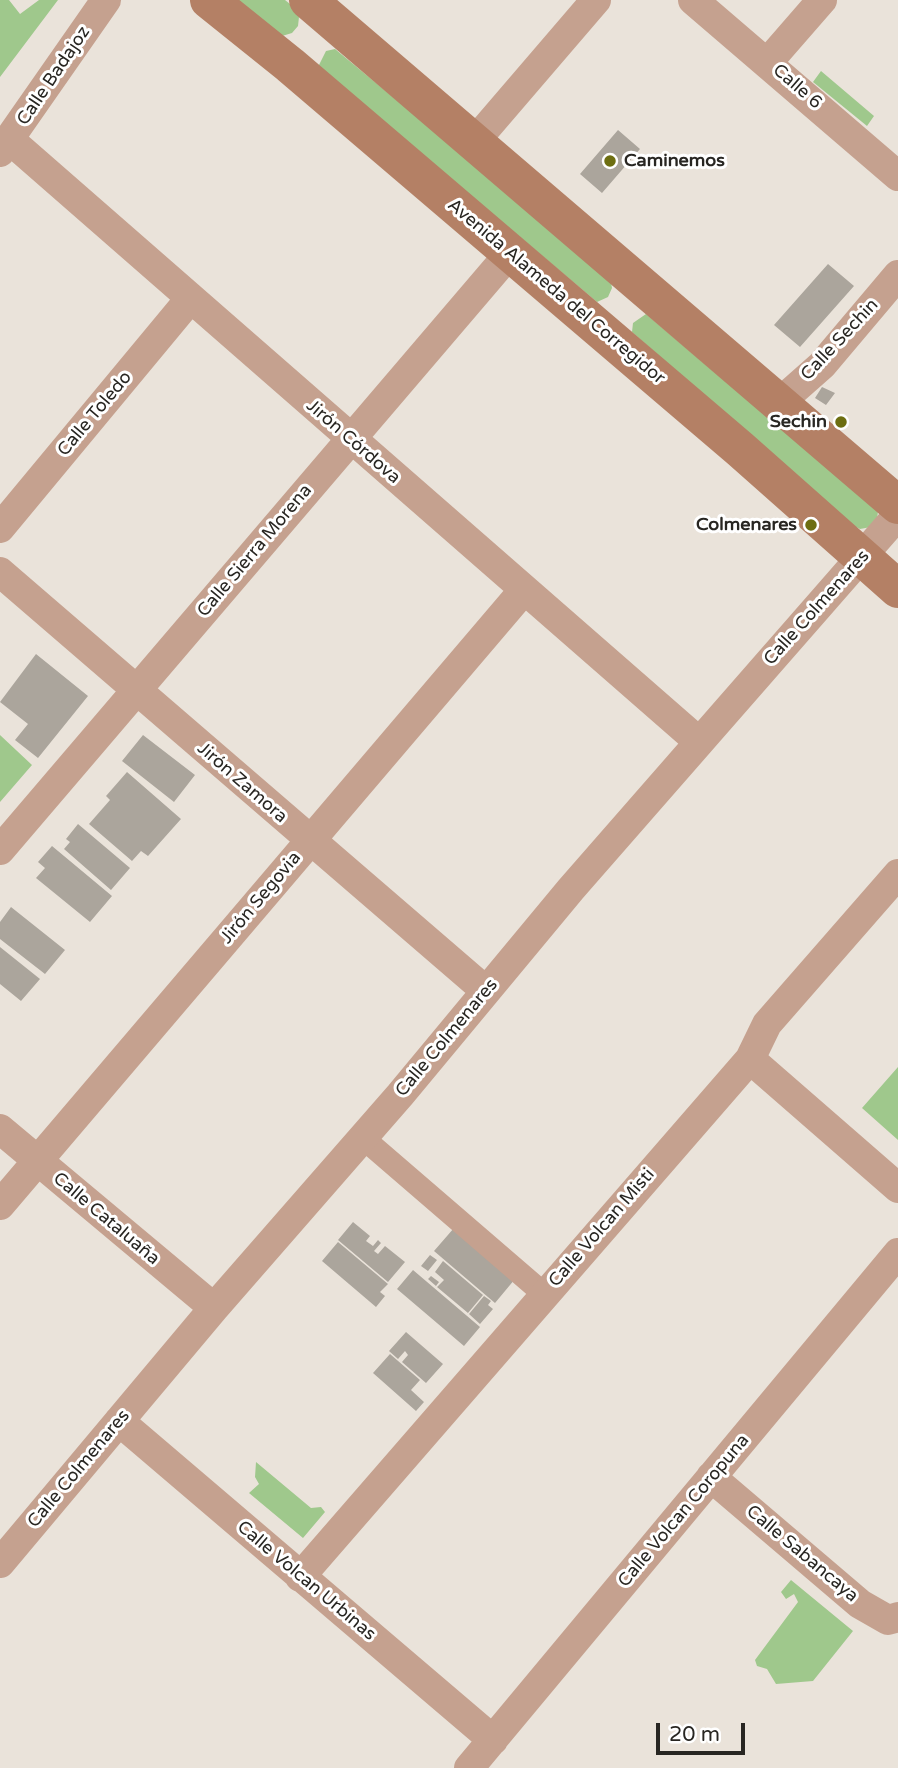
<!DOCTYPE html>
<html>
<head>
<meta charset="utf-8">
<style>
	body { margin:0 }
	#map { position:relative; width:898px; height:1768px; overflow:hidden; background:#eae3da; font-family:"Varela Round",sans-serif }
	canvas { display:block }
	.scale { position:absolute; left:656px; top:1723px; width:89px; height:32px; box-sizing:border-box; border:4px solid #282622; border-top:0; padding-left:9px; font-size:21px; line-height:24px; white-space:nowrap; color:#282622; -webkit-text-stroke:5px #fff; paint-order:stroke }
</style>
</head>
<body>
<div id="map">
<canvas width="898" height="1768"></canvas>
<div class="scale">20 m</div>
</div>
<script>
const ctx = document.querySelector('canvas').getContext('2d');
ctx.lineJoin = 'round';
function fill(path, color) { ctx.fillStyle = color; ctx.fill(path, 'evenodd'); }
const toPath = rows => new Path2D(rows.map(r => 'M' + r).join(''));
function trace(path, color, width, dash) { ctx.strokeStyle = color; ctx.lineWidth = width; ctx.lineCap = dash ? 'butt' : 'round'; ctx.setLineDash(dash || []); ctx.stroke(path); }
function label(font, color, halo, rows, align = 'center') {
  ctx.font = font + ' "Varela Round",sans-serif'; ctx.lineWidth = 6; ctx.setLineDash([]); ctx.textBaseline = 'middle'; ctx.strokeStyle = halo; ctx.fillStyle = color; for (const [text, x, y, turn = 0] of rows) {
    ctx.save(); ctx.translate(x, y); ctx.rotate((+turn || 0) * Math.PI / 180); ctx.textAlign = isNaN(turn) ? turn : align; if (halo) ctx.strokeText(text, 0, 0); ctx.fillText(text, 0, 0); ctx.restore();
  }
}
fill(toPath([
	[0,0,9,0,20,14,39,0,58,0,0,77],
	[233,0,285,0,295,8,299,17,298,26,292,33,282,36],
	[335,49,610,277,612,288,608,297,597,302,318,67,326,51],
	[821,71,874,116,867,126,813,82],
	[646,314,878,511,877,520,871,527,860,529,850,524,632,332,633,323],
	[0,735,32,765,0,802],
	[898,1067,898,1140,862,1108],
	[256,1462,311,1508,321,1507,325,1512,303,1538,249,1493,259,1484,255,1477],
	[791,1580,853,1631,813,1681,776,1684,767,1669,757,1666,755,1660,798,1602,794,1594,786,1599,781,1592]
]), '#9fc88c');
fill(toPath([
	[618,130,640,149,602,193,580,174],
	[828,264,854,286,800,347,774,325],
	[822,387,835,393,826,405,815,398],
	[36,654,88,696,38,758,15,740,28,724,0,702],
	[143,735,195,775,174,802,122,761],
	[127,772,181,819,148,856,141,851,132,861,89,824,110,800,106,796],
	[78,824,130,868,111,890,64,849,70,842,66,839],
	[52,846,112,896,90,922,36,878,45,868,38,862],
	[11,907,65,950,45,974,0,939,0,922],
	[0,947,40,979,21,1001,0,984],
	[353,1222,370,1236,366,1241,373,1246,378,1240,381,1243,374,1251,378,1254,385,1246,405,1262,388,1282,338,1240],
	[454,1228,515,1279,495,1303,434,1251],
	[338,1242,388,1284,380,1292,385,1296,376,1307,322,1261],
	[430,1255,437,1260,428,1271,421,1266],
	[443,1261,483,1295,468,1313,437,1287,444,1280,435,1272],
	[413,1270,480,1327,464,1346,397,1289],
	[431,1276,439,1282,436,1286,428,1279],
	[484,1296,491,1301,488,1305,493,1309,480,1324,469,1314],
	[406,1332,443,1364,426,1383,402,1362,408,1355,405,1351,398,1359,389,1351],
	[390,1354,420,1380,411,1390,424,1402,416,1411,373,1373]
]), '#aba59c');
trace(toPath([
	[363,1138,544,1294]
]), '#c5a18f', 23);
trace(toPath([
	[693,0,898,176],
	[768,62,822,0],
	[10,140,698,741],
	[475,141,596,0],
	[0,152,106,0],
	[779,403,822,365,898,275],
	[0,528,190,299],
	[0,572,486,991],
	[0,850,510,253],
	[750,1059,898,1188],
	[0,1129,214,1308],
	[0,1205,523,591],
	[119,1421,493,1740],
	[711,1477,860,1604,888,1620,898,1617],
	[0,1563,214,1308,400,1095,571,889,898,515],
	[300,1577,750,1059,767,1024,898,874],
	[469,1768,898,1253]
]), '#c5a18f', 30);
trace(toPath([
	[209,0,290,65,740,449,898,589],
	[308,0,898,505]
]), '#b48065', 38);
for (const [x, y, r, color] of [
	[610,161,7,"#6d6e11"],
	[841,422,7,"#6d6e11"],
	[811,525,7,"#6d6e11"]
]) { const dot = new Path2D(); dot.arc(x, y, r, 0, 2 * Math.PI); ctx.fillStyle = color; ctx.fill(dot); trace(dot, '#fff', 2.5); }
label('18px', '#282622', '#fff', [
	["Calle Badajoz",54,76,-56],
	["Calle 6",797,87,41],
	["Avenida Alameda del Corregidor",556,292,40],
	["Calle Sechin",840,340,-47],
	["Calle Toledo",95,414,-50],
	["Jirón Córdova",353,442,41],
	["Calle Sierra Morena",255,551,-50],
	["Calle Colmenares",817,608,-48],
	["Jirón Zamora",242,783,41],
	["Jirón Segovia",261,898,-50],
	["Calle Colmenares",447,1038,-50],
	["Calle Cataluaña",106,1219,40],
	["Calle Volcan Misti",602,1228,-49],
	["Calle Colmenares",79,1469,-50],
	["Calle Volcan Coropuna",684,1511,-50],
	["Calle Sabancaya",802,1554,40],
	["Calle Volcan Urbinas",306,1581,40]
]);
label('bold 18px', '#282622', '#fff', [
	["Caminemos",624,161,"left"],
	["Sechin",827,422],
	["Colmenares",797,525]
], 'right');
</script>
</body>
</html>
